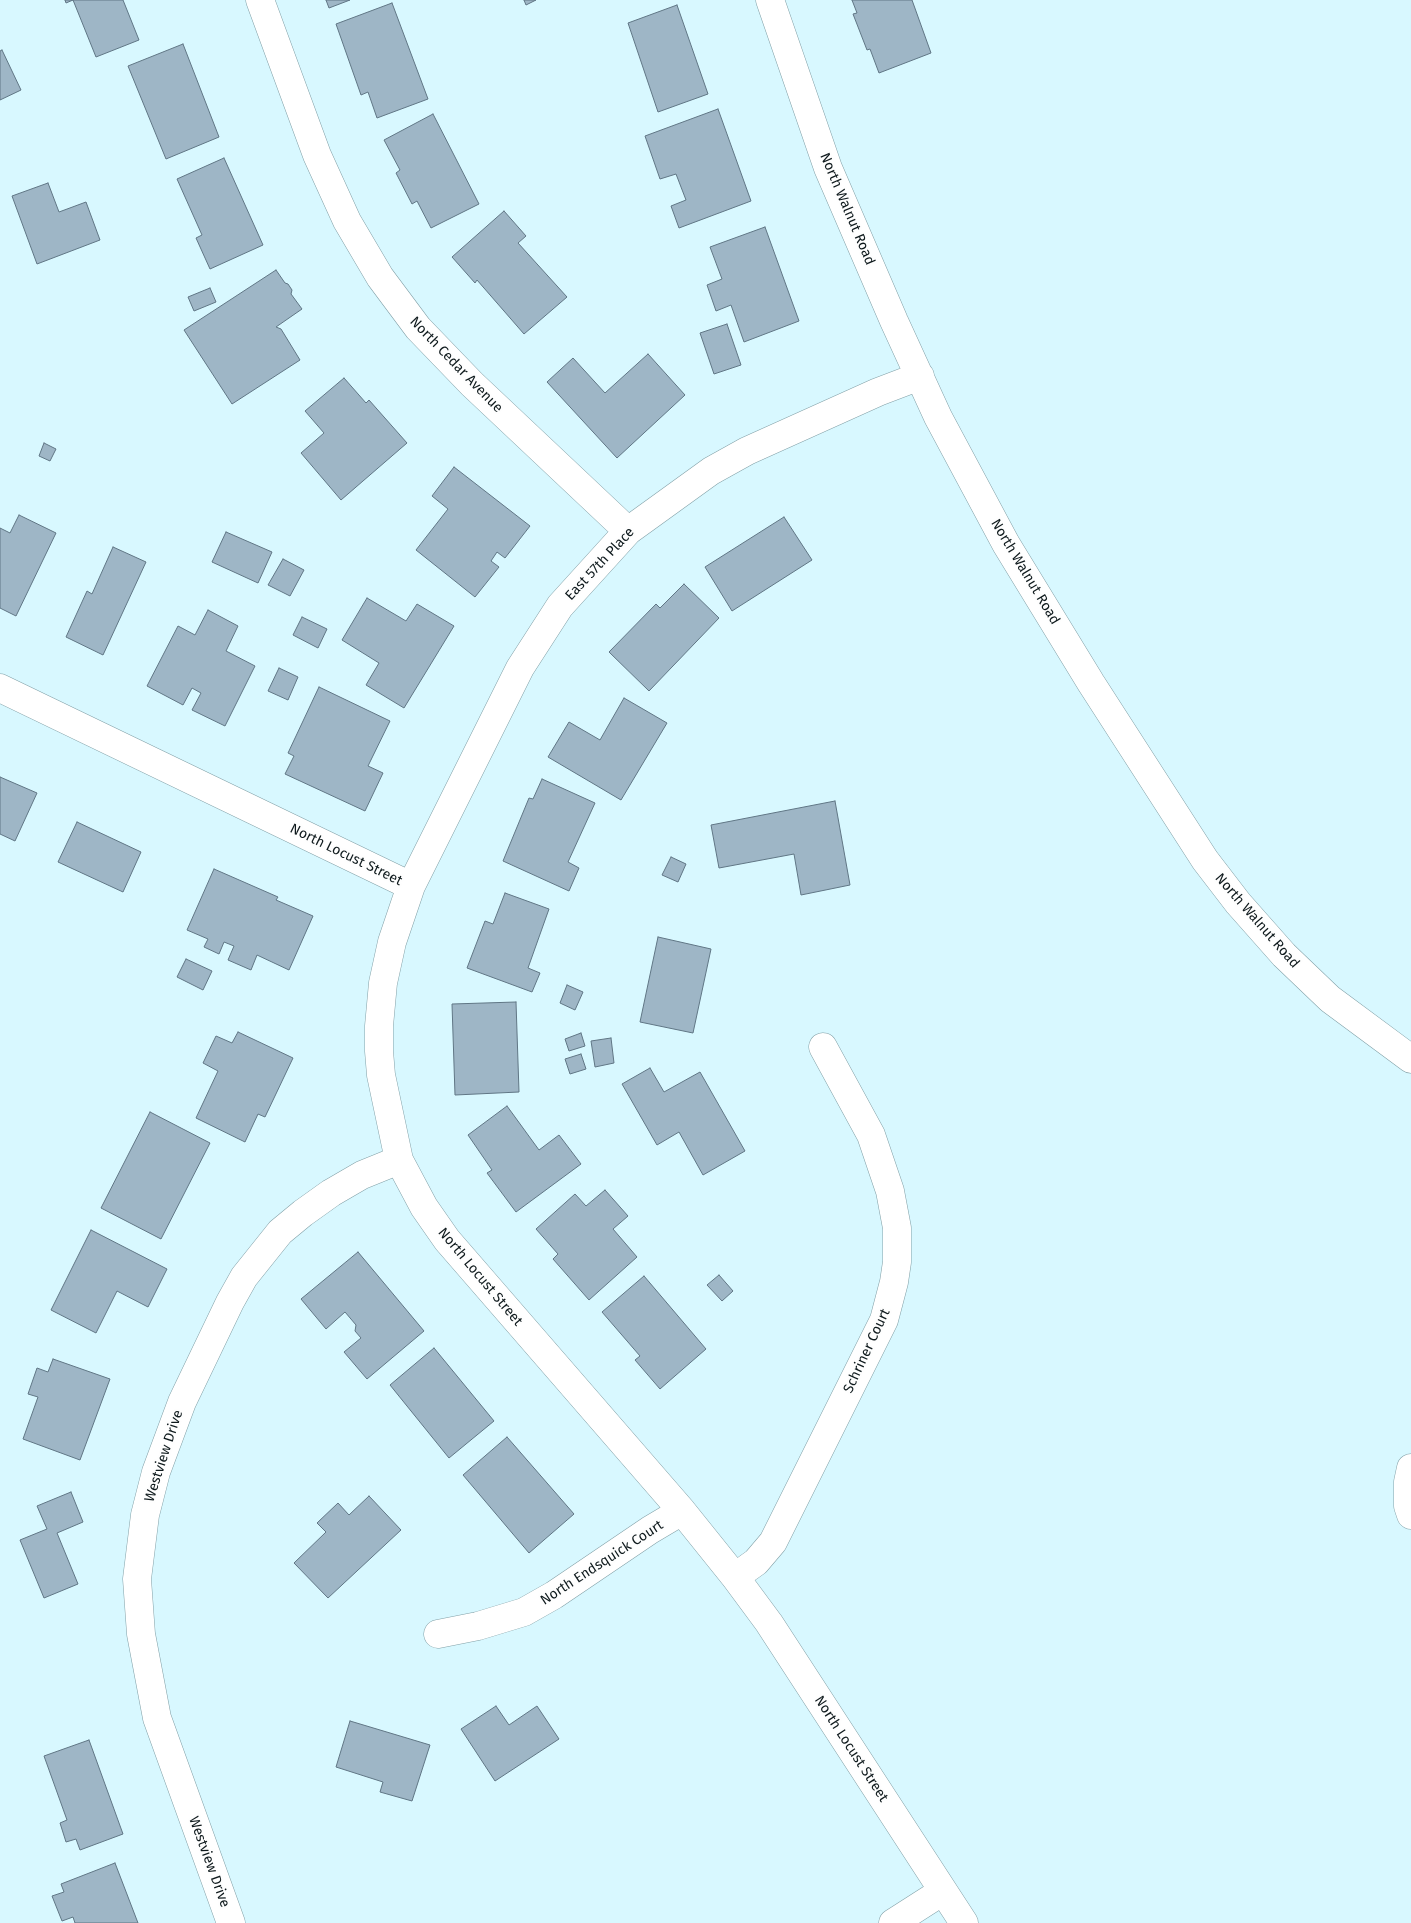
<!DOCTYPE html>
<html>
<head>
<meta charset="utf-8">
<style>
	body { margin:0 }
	canvas { display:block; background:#d8f8ff }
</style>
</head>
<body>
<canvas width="1411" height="1923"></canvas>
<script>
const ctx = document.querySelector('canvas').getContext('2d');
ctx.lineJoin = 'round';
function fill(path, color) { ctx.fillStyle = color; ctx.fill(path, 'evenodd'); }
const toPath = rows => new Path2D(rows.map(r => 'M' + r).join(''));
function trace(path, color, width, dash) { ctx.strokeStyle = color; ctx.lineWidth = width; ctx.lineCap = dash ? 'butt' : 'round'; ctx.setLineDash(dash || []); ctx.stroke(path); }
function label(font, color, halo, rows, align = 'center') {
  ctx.font = font + ' "Fira Sans",sans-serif'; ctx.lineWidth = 4.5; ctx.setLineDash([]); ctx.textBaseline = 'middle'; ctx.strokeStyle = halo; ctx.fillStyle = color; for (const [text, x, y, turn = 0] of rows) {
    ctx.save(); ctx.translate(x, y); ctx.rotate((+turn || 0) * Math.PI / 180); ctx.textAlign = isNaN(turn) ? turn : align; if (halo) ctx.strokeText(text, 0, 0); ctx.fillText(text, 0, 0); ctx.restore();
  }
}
const building = toPath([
	[65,0,123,0,139,40,96,57,73,0,66,3,65,0],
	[326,0,350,0,329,8,326,0],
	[524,0,536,0,526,5,524,0],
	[852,0,912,0,931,53,879,73,870,49,867,50,853,14,857,13,852,0],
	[392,3,428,99,377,118,368,92,361,95,336,24,392,3],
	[677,5,708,94,658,112,628,23,677,5],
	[183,44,219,137,166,159,128,66,183,44],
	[2,50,21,90,0,100,0,51,2,50],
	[718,109,751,201,679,228,671,206,686,200,676,174,660,179,645,136,718,109],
	[433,114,479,204,431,228,417,201,412,204,396,173,400,170,384,140,433,114],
	[224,158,263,245,210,269,196,238,202,235,177,179,224,158],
	[48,183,59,212,86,202,100,240,37,264,12,196,48,183],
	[504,211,526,236,518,243,567,297,524,334,477,280,475,283,452,257,504,211],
	[765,227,799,321,744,342,731,305,716,311,707,285,722,279,710,247,765,227],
	[276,270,285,283,288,284,292,290,291,294,302,309,276,327,281,329,300,360,232,404,184,330,276,270],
	[210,288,216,302,194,311,188,297,210,288],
	[727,324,741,365,714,374,700,333,727,324],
	[648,354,685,395,617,458,547,382,573,358,605,393,648,354],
	[344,378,366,403,369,400,407,443,341,500,301,453,324,433,305,411,344,378],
	[44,443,56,449,50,461,39,456,44,443],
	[454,467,530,526,505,558,497,552,491,561,499,567,475,597,416,550,448,509,432,496,454,467],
	[19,515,56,533,16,616,0,608,0,528,10,533,19,515],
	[784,517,812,560,732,611,705,567,784,517],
	[226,532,272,552,258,583,212,562,226,532],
	[113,547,146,562,103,655,66,637,87,591,92,594,113,547],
	[283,559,304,570,290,596,268,585,283,559],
	[684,584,719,618,649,691,609,652,656,604,660,608,684,584],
	[367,598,406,621,417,604,454,626,404,708,366,685,379,663,342,640,367,598],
	[208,610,238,626,226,651,255,666,225,726,192,710,201,693,192,688,183,705,147,686,178,626,195,635,208,610],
	[302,617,327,629,318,648,293,635,302,617],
	[279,668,298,677,288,700,268,691,279,668],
	[319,687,390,721,368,766,383,773,365,811,285,774,294,756,288,753,319,687],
	[624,698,667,723,621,800,548,757,569,722,600,740,624,698],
	[0,777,37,793,15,841,0,834,0,777],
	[542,779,595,803,568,862,579,868,569,891,503,861,529,798,533,799,542,779],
	[835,801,850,885,801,895,794,854,719,868,711,825,835,801],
	[77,822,141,852,123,892,58,862,77,822],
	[671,857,686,864,678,882,662,875,671,857],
	[214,869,278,897,276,900,313,916,289,970,257,955,251,970,228,960,234,946,224,942,219,954,204,947,208,939,187,930,214,869],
	[505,893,549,909,528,968,540,973,532,992,467,968,485,921,493,924,505,893],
	[658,937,711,949,693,1033,640,1022,658,937],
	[186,959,212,971,203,990,177,977,186,959],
	[567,985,583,992,575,1010,560,1003,567,985],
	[516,1002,519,1092,455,1095,452,1004,516,1002],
	[238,1032,293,1058,265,1117,258,1114,245,1142,196,1118,218,1071,203,1063,216,1036,232,1043,238,1032],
	[581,1033,585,1046,569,1051,565,1039,581,1033],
	[611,1038,614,1063,595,1067,591,1041,611,1038],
	[581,1054,586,1069,570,1074,565,1059,581,1054],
	[650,1068,664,1092,700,1072,745,1151,703,1175,679,1132,657,1145,622,1084,650,1068],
	[507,1106,539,1150,559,1135,581,1164,516,1212,487,1173,492,1170,468,1135,507,1106],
	[150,1112,210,1143,161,1239,101,1208,150,1112],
	[605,1190,628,1216,613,1229,637,1257,589,1300,553,1259,558,1254,536,1229,575,1194,586,1206,605,1190],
	[91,1230,167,1269,148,1307,117,1291,96,1333,51,1310,91,1230],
	[358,1252,424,1331,367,1379,344,1352,361,1338,355,1331,356,1325,345,1312,326,1329,301,1299,358,1252],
	[719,1275,733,1291,722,1301,707,1285,719,1275],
	[644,1276,706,1349,660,1389,635,1360,640,1356,602,1312,644,1276],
	[434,1348,494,1421,449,1458,390,1385,434,1348],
	[53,1359,110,1379,80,1460,23,1439,38,1397,28,1394,37,1368,48,1372,53,1359],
	[507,1437,574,1514,529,1553,463,1475,507,1437],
	[71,1492,83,1522,57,1533,78,1584,44,1598,20,1540,47,1529,37,1506,71,1492],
	[369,1496,401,1530,328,1598,294,1563,326,1532,317,1523,338,1503,349,1515,369,1496],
	[496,1706,509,1725,537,1706,559,1739,495,1781,461,1729,496,1706],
	[350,1721,430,1745,412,1801,380,1792,383,1782,336,1767,350,1721],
	[89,1740,123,1834,80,1850,76,1839,66,1842,60,1823,67,1820,44,1756,89,1740],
	[115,1863,138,1923,75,1923,73,1917,62,1921,52,1896,64,1892,61,1884,115,1863]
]);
fill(building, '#9eb6c6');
trace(building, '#607685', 1);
const street = toPath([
	[260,0,317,155,347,221,380,277,418,328,472,384,628,531],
	[770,0,828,168,894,321,938,417,1006,544,1091,683,1205,860,1238,903,1284,955,1330,999,1411,1059],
	[920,376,878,392,747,451,711,471,628,531,560,606,520,668,411,886,392,942,383,983,379,1026,379,1051,381,1075,399,1160,424,1207,447,1240,682,1511,735,1577,769,1623,964,1923],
	[0,688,411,886],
	[1411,1468,1408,1482,1408,1506,1411,1515],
	[735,1577,756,1562,773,1542,884,1320,894,1282,897,1262,897,1228,890,1191,871,1135,823,1047],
	[438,1634,478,1626,524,1612,554,1595,650,1530,682,1511],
	[231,1923,157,1718,141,1634,137,1579,145,1515,156,1472,182,1402,230,1302,244,1277,280,1232,303,1213,331,1193,362,1175,399,1160],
	[893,1923,943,1891]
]);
trace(street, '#82a0a7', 29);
trace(street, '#fff', 28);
label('14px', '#0f1a1d', '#fefefe', [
	["North Walnut Road",847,209,67],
	["North Cedar Avenue",456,365,46],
	["East 57th Place",600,564,-47],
	["North Walnut Road",1025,572,59],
	["North Locust Street",346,855,26],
	["North Walnut Road",1257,921,49],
	["North Locust Street",480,1277,50],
	["Schriner Court",867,1351,-65],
	["Westview Drive",164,1456,-72],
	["North Endsquick Court",602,1563,-33],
	["North Locust Street",851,1749,57],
	["Westview Drive",209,1862,70]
]);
</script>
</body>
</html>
